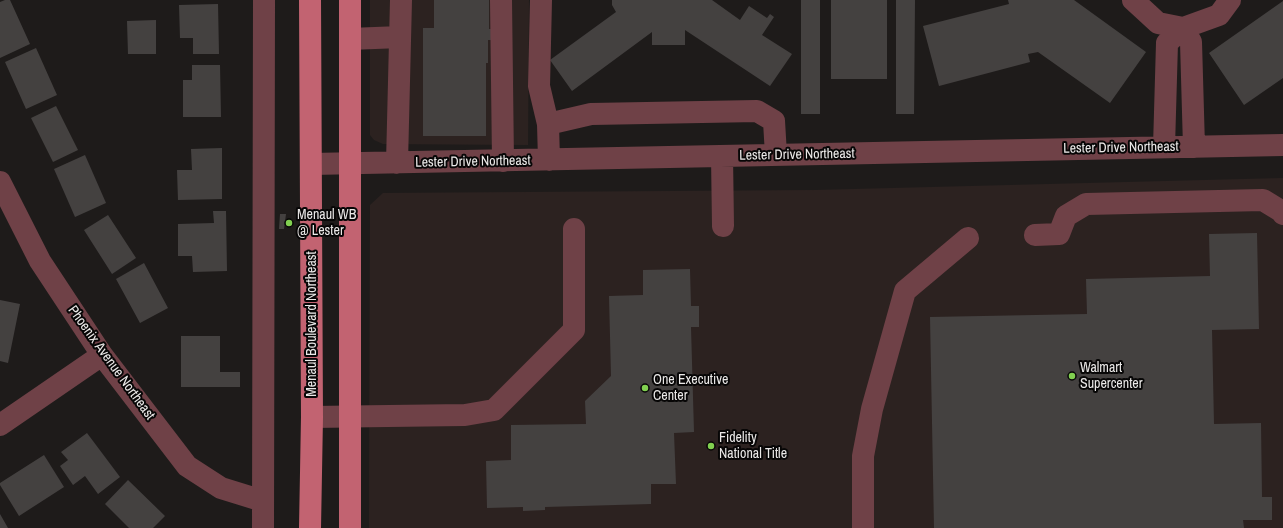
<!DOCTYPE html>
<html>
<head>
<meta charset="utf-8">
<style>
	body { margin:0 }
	canvas { display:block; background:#1e1b1a }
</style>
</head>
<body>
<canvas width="1283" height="528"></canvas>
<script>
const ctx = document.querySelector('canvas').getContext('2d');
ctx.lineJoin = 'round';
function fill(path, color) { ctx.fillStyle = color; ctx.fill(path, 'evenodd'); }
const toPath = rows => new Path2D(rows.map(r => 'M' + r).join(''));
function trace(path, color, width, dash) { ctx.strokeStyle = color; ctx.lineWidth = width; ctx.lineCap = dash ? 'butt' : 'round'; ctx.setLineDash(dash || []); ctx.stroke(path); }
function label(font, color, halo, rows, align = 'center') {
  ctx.font = font + ' "Archivo Narrow",sans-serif'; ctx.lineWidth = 4; ctx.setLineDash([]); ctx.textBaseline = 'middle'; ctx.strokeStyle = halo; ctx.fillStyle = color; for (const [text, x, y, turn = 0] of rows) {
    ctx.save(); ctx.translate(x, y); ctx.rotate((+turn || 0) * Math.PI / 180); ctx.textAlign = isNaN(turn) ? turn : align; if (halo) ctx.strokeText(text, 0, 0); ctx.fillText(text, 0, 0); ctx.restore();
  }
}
fill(toPath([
	[370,0,529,0,528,145,383,144,374,140,370,135],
	[1283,178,1283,528,369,528,370,205,383,193,815,190]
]), '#2c2220');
fill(toPath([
	[5,0,10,0,30,44,0,58,0,2],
	[434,0,489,0,489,29,491,29,492,40,488,40,488,63,486,63,486,136,423,136,423,28,434,28],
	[612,0,712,0,740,20,749,6,767,18,770,14,774,17,762,35,792,54,770,86,685,30,685,45,652,45,652,32,572,91,550,60,616,12,612,5],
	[801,0,820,0,820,114,801,114],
	[831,0,887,0,887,79,831,79],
	[896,0,915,0,914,114,896,114],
	[1008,0,1074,0,1146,52,1110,103,1038,52,1028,54,1030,62,939,86,923,26,1009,4],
	[1283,1,1283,78,1244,105,1209,53],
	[218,4,219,54,193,54,193,38,180,38,179,5],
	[156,20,156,54,128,54,127,21],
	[36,48,57,95,26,109,5,62],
	[192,65,220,65,221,117,183,117,183,80,192,80],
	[56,106,78,150,53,162,31,118],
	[222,148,222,199,178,200,177,170,192,170,191,149],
	[85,155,106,203,75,217,54,169],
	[213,211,226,211,227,271,193,272,192,256,178,256,178,224,214,223],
	[280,214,286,214,284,229,279,229],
	[108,215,136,258,112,274,84,230],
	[1257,233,1259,329,1212,330,1214,424,1261,423,1262,497,1272,497,1272,520,1243,520,1244,528,934,528,930,317,1087,314,1086,279,1210,276,1209,234],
	[144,263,168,308,140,323,116,279],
	[690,269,691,306,699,306,699,327,691,327,694,432,674,433,676,484,651,484,651,504,545,507,545,510,523,511,523,507,487,508,486,461,511,460,511,425,586,424,585,401,611,376,609,296,643,295,643,270],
	[0,300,20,304,8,363,0,361],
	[181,336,220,336,220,372,240,372,240,387,181,387],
	[87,433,120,477,98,494,85,476,73,485,60,466,68,460,61,452],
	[44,455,64,487,19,516,0,485,0,483],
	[128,480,165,516,153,528,129,528,105,504],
	[0,514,8,528,0,528]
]), '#444140');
trace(toPath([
	[501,0,503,161],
	[541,0,539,86,548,124,549,160],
	[1133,0,1158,23,1183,28,1191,42,1194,147],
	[350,39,400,37],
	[548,124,591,114,757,111,774,121,776,155],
	[1164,147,1167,43,1183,28,1219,15,1230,0],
	[722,156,723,226],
	[397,163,401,0],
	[311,164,1283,145],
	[0,182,40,261,102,355,187,466,221,488,263,501],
	[1035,235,1059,234,1066,216,1086,204,1263,200,1281,211,1283,214],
	[312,417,465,415,494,410,574,330,574,229],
	[0,425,102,355],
	[263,528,264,0],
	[863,528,863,456,872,409,905,291,968,238]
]), '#6f4147', 22);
trace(toPath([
	[350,0,350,528],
	[310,528,312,417,310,0]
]), '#c26371', 22);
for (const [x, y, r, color] of [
	[289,223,4,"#81d050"],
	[1072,376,4,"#81d050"],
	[645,388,4,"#81d050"],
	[711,446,4,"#81d050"]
]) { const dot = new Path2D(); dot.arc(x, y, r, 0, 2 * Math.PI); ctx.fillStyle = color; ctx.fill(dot); trace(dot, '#070606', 1.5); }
label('14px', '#ebe9e8', '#070606', [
	["Lester Drive Northeast",1121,148,-1],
	["Lester Drive Northeast",797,155,-1],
	["Lester Drive Northeast",473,162,-1],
	["Menaul Boulevard Northeast",312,324,-90],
	["Phoenix Avenue Northeast",111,363,54]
]);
label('14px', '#ebe9e8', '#070606', [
	["Menaul WB",297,215],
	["@ Lester",297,231],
	["Walmart",1080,368],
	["Supercenter",1080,384],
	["One Executive",653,380],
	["Center",653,396],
	["Fidelity",719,438],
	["National Title",719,454]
], 'left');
</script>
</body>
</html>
